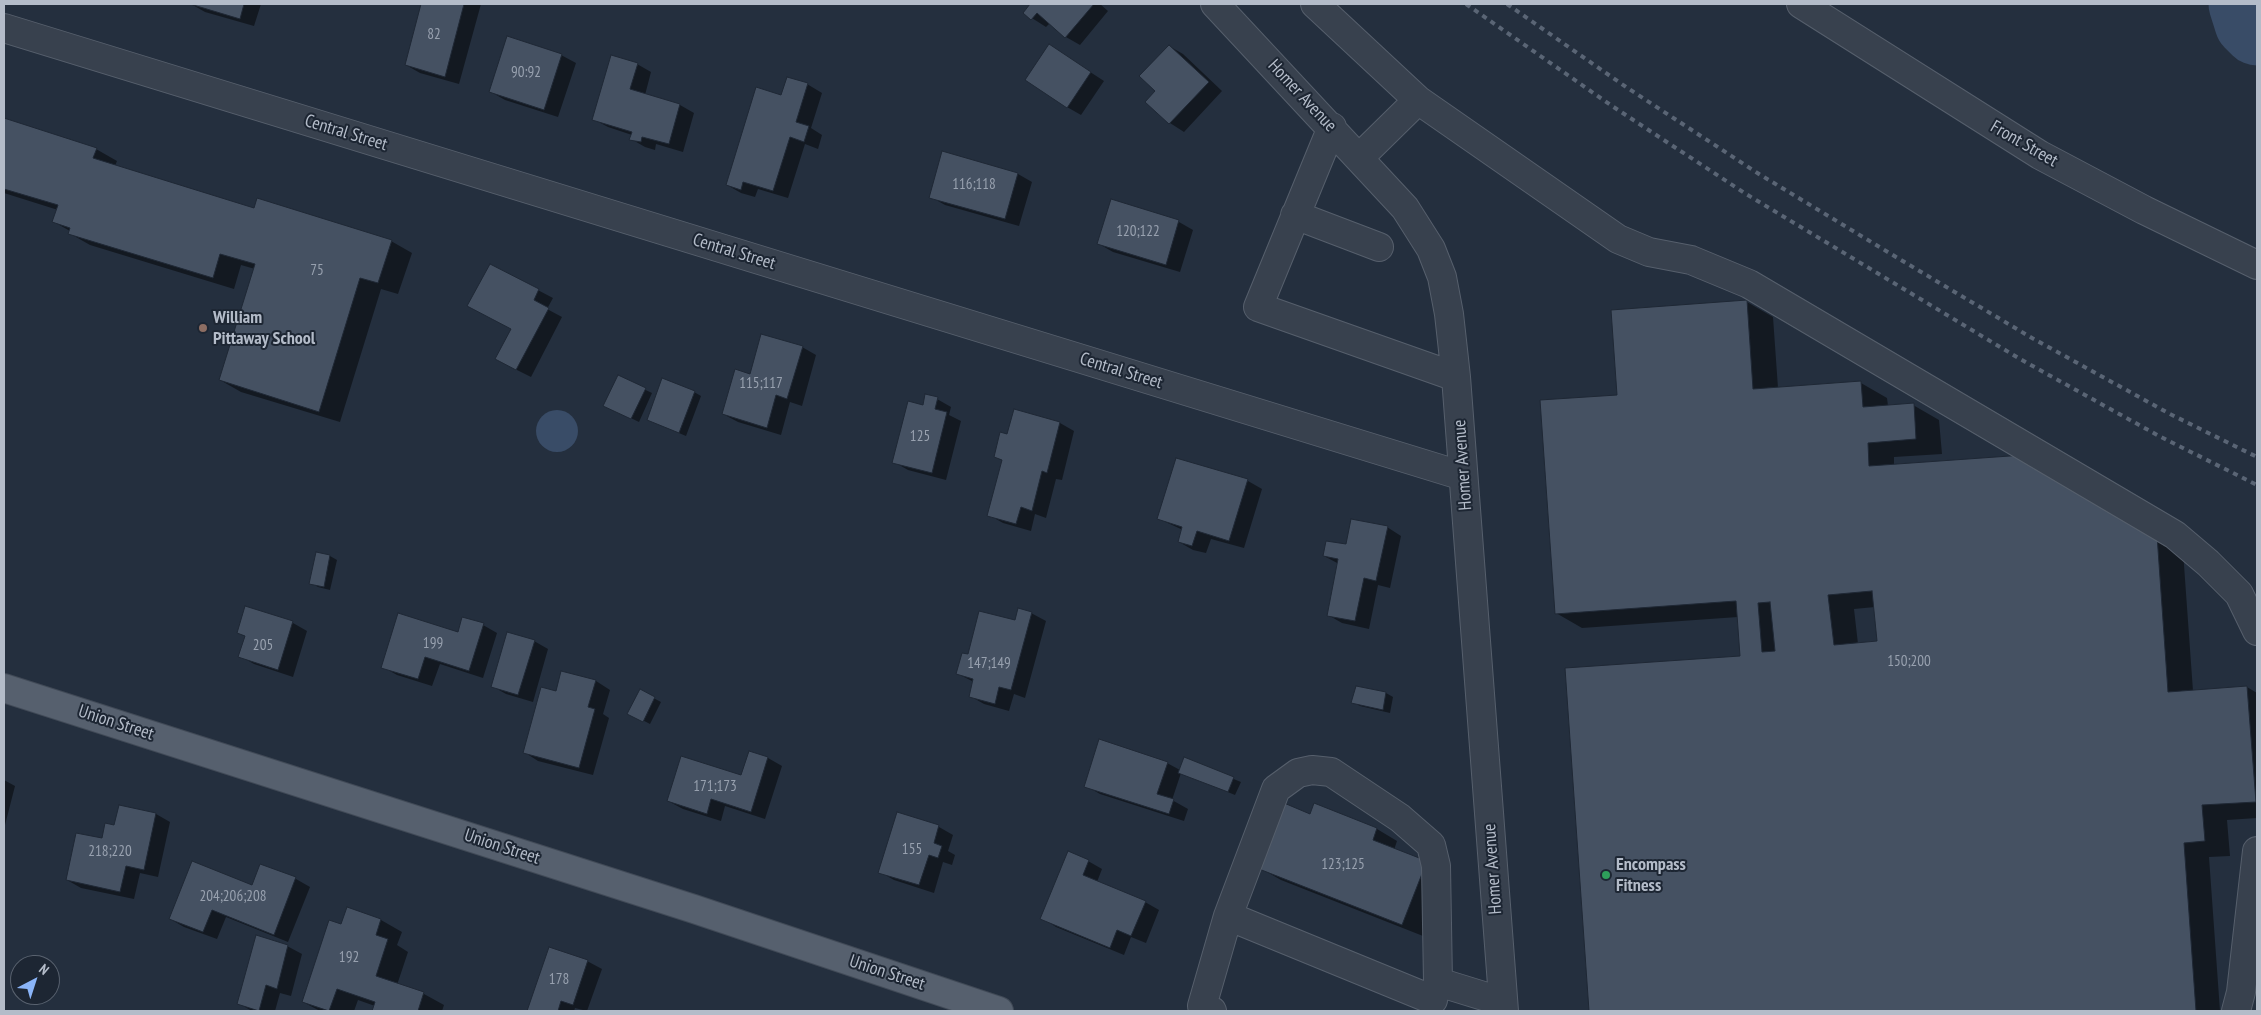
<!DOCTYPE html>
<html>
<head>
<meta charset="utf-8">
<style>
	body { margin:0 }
	#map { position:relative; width:2261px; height:1015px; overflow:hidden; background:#242f3e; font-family:"PT Sans Narrow",sans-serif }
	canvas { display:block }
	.frame { position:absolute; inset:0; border:5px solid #b4bcc9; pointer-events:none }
	.north { position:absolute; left:10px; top:955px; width:50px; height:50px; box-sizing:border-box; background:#1d2633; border:1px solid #59626f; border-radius:50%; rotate:40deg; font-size:14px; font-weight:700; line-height:20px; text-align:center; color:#b4bcc9 }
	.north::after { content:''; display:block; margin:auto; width:18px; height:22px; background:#8ab4f8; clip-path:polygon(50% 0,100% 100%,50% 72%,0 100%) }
</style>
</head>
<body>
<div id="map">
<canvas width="2261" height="1015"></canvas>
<div class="frame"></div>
<div class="north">N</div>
</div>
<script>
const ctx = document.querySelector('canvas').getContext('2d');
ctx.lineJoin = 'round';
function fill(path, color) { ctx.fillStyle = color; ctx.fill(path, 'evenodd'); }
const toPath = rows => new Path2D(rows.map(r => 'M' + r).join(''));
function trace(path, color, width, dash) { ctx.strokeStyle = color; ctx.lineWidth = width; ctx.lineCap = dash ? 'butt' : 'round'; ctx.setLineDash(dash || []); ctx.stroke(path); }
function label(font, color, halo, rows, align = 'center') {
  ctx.font = font + ' "PT Sans Narrow",sans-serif'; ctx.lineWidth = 4; ctx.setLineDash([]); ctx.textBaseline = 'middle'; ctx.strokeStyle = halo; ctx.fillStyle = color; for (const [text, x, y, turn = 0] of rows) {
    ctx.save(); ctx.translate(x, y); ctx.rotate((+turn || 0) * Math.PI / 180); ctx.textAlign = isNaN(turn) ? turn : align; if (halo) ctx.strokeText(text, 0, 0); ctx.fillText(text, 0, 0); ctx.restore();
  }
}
fill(toPath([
	'536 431a21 21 0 1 1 42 0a21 21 0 1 1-42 0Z'
]), '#394c67');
fill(toPath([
	[191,4,261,4,254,26,205,12],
	[422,4,481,4,459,84,420,73,406,65],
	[1032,4,1100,4,1108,11,1080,45,1066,37,1050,23,1046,27,1024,13],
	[1050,46,1104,81,1081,115,1067,107],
	[1169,46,1183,54,1222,91,1184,132,1170,123,1147,101,1157,91],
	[561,55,576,63,558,117,505,100,491,92],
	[637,64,651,72,645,95,680,105,694,113,683,152,656,144,655,150,645,147,631,139,632,135,608,127,593,119],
	[807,84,822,93,811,128,822,135,818,149,805,144,788,198,758,189,755,197,741,193,727,185,782,97],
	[4,120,96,149,117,161,115,166,255,210,391,241,412,253,398,294,381,289,340,422,241,392,220,380,255,269,241,265,234,289,90,245,69,233,70,231,54,222,58,210,4,193],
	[1018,174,1032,182,1019,226,945,205,931,197],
	[1112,201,1179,222,1193,230,1180,272,1113,252,1099,244],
	[490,265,553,298,547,309,562,317,531,377,511,367,512,329],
	[1747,302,1773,317,1778,388,1861,383,1887,398,1888,406,1913,405,1939,420,1942,454,1894,457,1894,466,2037,455,2183,551,2193,691,2247,687,2257,693,2257,818,2227,820,2230,856,2209,857,2220,1011,1591,1011,1566,669,1741,657,1738,617,1582,628,1556,613,1618,396],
	[1875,607,1879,642,1858,644,1854,609],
	[802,347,816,355,802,406,790,402,781,435,738,422,723,414,751,375],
	[618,377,652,393,639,422,612,409],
	[694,392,701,396,686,436,648,420],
	[937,399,951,407,949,415,961,421,946,480,908,470,894,462,924,406],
	[1015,411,1060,423,1074,431,1062,480,1056,479,1046,518,1035,514,1031,531,1003,523,989,515,1003,461,995,457,1008,436],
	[1177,459,1248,481,1262,489,1244,548,1211,539,1206,553,1193,550,1179,542,1183,530,1159,519],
	[1387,527,1401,536,1390,588,1378,585,1369,629,1342,623,1328,615,1339,564,1324,556],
	[317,554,330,556,337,560,330,590,318,587,311,583],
	[246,608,293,623,307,631,293,677,254,664,240,656,246,637,238,633],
	[1031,613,1046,621,1025,698,1014,694,1009,711,984,704,970,696,974,682,958,674,969,656],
	[483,625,497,633,483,678,440,664,432,686,397,675,383,667,459,633],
	[534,641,548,649,533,702,506,694,492,686],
	[562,672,596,681,610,690,603,714,609,718,593,775,538,761,524,752,557,693],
	[1356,687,1386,693,1393,697,1390,713,1360,706,1353,702],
	[640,691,661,702,650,724,629,713],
	[768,758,782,766,765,819,725,806,721,821,683,809,668,801,742,777],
	[1184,759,1241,782,1235,795,1181,773,1172,800,1188,809,1184,821,1100,794,1086,786,1167,763,1180,770],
	[4,780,15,786,4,829],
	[1315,805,1377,829,1397,841,1394,850,1447,874,1423,936,1281,880,1260,868,1311,815],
	[120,806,156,814,170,822,158,877,140,873,134,899,81,888,67,880,115,827],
	[897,814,939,827,953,835,948,851,955,855,952,865,943,862,934,893,894,880,880,872],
	[1088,861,1102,869,1097,882,1145,902,1159,910,1146,943,1131,937,1124,955,1056,927,1042,918],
	[261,866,296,879,310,887,288,942,226,917,217,939,184,927,170,919,253,886],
	[347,909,381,920,402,932,397,945,408,952,397,985,424,994,444,1005,442,1011,373,1011,375,1006,358,1000,354,1011,320,1011,303,1002,342,926],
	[287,946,302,954,291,996,280,993,275,1011,252,1011,238,1003],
	[549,948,587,961,602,969,587,1011,575,1008,574,1011,529,1011]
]), '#0007');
trace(toPath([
	[2243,4,2249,23,2257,31]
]), '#394c67', 69);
const building = toPath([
	[190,4,244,4,240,19,190,4],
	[421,4,464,4,445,77,405,65,421,4],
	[1030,4,1094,4,1065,38,1037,13,1031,20,1023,13,1030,4],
	[507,36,562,54,544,110,489,92,507,36],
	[1049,44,1091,72,1067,108,1025,80,1049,44],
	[1169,45,1209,82,1169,124,1145,102,1155,91,1139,76,1169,45],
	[611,55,638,63,630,89,680,104,669,144,642,137,641,142,629,140,632,132,592,120,611,55],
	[787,77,808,83,796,122,809,126,804,142,790,137,773,191,743,182,741,190,726,185,756,87,781,95,787,77],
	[4,118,97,148,93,158,254,208,257,198,392,240,378,283,360,278,319,412,219,380,255,264,220,254,213,278,68,234,70,228,52,222,58,205,4,189,4,118],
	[942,151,1018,173,1005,219,929,198,942,151],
	[1111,199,1179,220,1166,265,1097,244,1111,199],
	[490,264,539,289,534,300,549,308,516,370,495,359,511,329,467,306,490,264],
	[1747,300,1753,389,1861,381,1863,407,1914,403,1916,439,1868,443,1869,466,2038,454,2157,535,2168,692,2247,686,2256,802,2202,805,2205,841,2184,843,2196,1011,1589,1011,1565,668,1740,656,1736,601,1555,614,1540,400,1617,395,1611,310,1747,300],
	[1872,591,1877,641,1834,645,1828,595,1872,591],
	[1770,602,1775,651,1762,652,1758,603,1770,602],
	[761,334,803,346,787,399,776,395,767,428,722,414,735,369,750,374,761,334],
	[618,375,646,388,631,419,603,406,618,375],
	[662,378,695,391,679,433,647,420,662,378],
	[925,394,938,397,935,409,947,412,932,473,892,463,908,401,923,405,925,394],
	[1014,409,1060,422,1047,473,1042,471,1032,511,1021,507,1016,524,987,516,1002,460,994,457,1000,432,1007,434,1014,409],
	[1176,458,1248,479,1229,541,1197,531,1192,546,1178,542,1182,527,1157,519,1176,458],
	[1351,519,1388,526,1376,581,1364,578,1355,621,1327,616,1338,559,1323,556,1326,541,1346,544,1351,519],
	[316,552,330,555,324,587,309,584,316,552],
	[245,606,293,621,278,670,238,657,245,636,237,633,245,606],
	[1018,608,1032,612,1011,690,999,687,995,704,969,697,973,679,956,674,962,653,968,654,979,611,1015,620,1018,608],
	[398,613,458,632,462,617,484,623,469,671,425,657,418,679,381,668,398,613],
	[507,632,535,640,518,695,491,687,507,632],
	[561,671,596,680,588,707,595,709,579,768,523,753,541,687,556,691,561,671],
	[1356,686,1386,692,1383,710,1351,703,1356,686],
	[640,689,655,697,643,722,627,714,640,689],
	[1099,739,1168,762,1157,794,1174,799,1169,814,1084,787,1099,739],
	[749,751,768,757,751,812,711,799,707,814,667,801,681,756,741,775,749,751],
	[1184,757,1234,777,1228,792,1178,773,1184,757],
	[1284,803,1310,814,1314,803,1377,828,1373,840,1427,861,1402,925,1259,869,1284,803],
	[119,805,156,813,144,870,126,866,120,892,66,880,76,833,102,838,105,823,114,825,119,805],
	[897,812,939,825,934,843,942,846,938,858,929,855,919,885,878,873,897,812],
	[1068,851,1089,860,1083,875,1146,901,1131,936,1117,930,1110,948,1040,919,1068,851],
	[192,861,252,885,260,864,296,877,274,935,212,910,203,932,169,919,192,861],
	[347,907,381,919,376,935,388,939,376,976,424,992,418,1011,372,1011,375,1002,337,989,329,1011,302,1002,329,920,341,924,347,907],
	[256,935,288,945,277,989,266,985,259,1011,237,1004,256,935],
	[549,947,588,960,573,1005,561,1001,558,1011,527,1011,549,947]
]);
fill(building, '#455162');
trace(building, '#1f2835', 1);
const minor = toPath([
	[1215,4,1405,208,1431,249,1442,277,1449,314,1456,377,1504,1011],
	[1315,4,1418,100,1618,239,1649,252,1691,260,1749,284,2175,535,2208,563,2239,594,2257,631],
	[1801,4,2040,155,2144,210,2257,265],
	[4,28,1463,476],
	[1332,127,1258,307,1456,377],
	[1360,157,1418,100],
	[1295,215,1379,247],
	[1228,916,1276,789,1298,773,1312,770,1331,772,1400,818,1431,845,1436,866,1438,982],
	[1433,999,1438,982,1503,1002],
	[1212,1011,1202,1006,1228,916,1433,1000],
	[2236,1011,2241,992,2257,851]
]);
const major = toPath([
	[4,688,694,909,999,1011]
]);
trace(minor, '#565f6c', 30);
trace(major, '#414a57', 30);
trace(minor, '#38414e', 28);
trace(major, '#56606e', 28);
trace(toPath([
	[1466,4,1612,106,1746,194,2020,359,2159,436,2257,485],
	[1507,4,1626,87,1759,174,1896,257,2032,338,2170,414,2257,457]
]), '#5a6575', 4, [5, 5]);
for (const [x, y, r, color] of [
	[203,328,5,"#8d6e63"],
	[1606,875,5,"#2e9e5b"]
]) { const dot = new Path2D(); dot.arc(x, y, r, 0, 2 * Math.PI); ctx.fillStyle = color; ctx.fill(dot); trace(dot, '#1d2633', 2); }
label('15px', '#98a1af', null, [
	["82",434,35],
	["90:92",526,73],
	["116;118",974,185],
	["120;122",1138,232],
	["75",317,271],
	["115;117",761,384],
	["125",920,437],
	["199",433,644],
	["205",263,646],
	["150;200",1909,662],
	["147;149",989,664],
	["171;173",715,787],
	["155",912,850],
	["218;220",110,852],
	["123;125",1343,865],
	["204;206;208",233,897],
	["192",349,958],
	["178",559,980]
]);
label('18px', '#b4bcc9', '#1d2633', [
	["Homer Avenue",1302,96,47],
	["Central Street",346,133,17],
	["Front Street",2024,144,30],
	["Central Street",734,252,17],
	["Central Street",1121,371,17],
	["Homer Avenue",1463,465,-94],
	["Union Street",116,723,18],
	["Union Street",502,847,18],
	["Homer Avenue",1493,869,-94],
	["Union Street",887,973,18]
]);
label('bold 18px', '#b4bcc9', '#1d2633', [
	["William",213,318],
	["Pittaway School",213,339],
	["Encompass",1616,865],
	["Fitness",1616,886]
], 'left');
</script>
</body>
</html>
